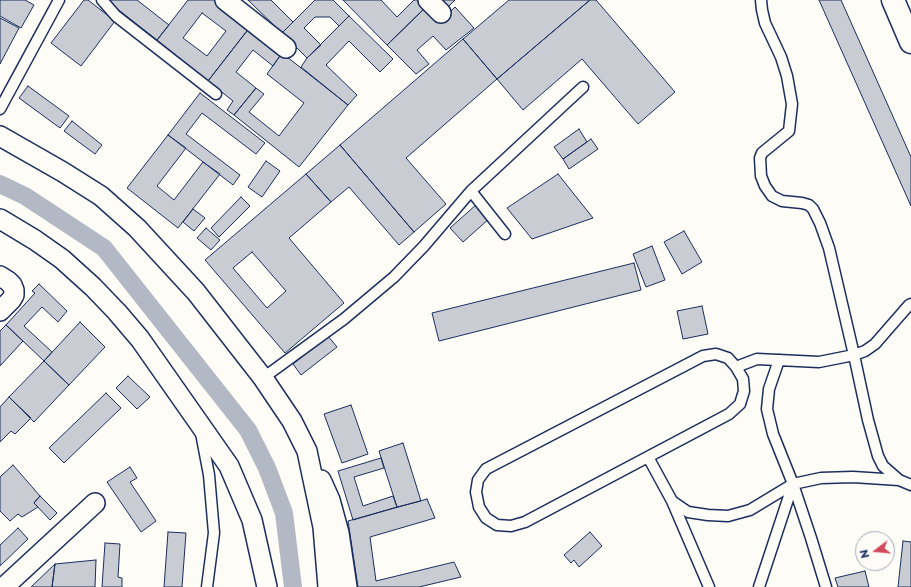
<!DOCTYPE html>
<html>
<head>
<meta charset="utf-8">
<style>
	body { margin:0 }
	#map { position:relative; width:911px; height:587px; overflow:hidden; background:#fdfcf7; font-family:"Playpen Sans",sans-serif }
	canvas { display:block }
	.north { position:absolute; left:855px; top:531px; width:40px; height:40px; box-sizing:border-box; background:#fdfcf7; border:1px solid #a3aaba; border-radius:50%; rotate:254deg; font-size:11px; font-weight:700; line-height:16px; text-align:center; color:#1b2f5e }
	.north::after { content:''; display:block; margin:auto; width:14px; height:18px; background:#d1495b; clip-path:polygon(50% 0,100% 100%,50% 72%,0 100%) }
</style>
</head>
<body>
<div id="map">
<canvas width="911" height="587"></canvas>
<div class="north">N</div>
</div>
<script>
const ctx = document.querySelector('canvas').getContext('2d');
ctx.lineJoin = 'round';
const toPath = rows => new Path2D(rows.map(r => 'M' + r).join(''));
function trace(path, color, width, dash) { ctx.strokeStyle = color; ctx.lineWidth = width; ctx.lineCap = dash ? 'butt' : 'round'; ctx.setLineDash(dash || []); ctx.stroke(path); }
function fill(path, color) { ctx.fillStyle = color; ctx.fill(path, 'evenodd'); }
trace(toPath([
	[0,184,25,196,104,248,248,430,267,468,284,513,293,587]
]), '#b3b8c5', 18);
const building = toPath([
	[0,0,25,0,34,5,21,28,0,16,0,0],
	[84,0,88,0,115,21,81,66,51,43,84,0],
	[106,0,137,0,169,25,157,40,106,0],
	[188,0,216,0,250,27,208,81,157,40,188,0],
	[202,13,226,31,207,56,183,38,202,13],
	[248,0,271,0,293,22,282,33,248,0],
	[315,0,333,0,349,16,339,26,330,17,315,17,304,28,321,45,307,58,282,33,315,0],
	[343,0,381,0,397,17,414,0,420,0,427,6,387,45,343,0],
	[442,0,455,0,448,7,442,0],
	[509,0,590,0,497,79,463,39,509,0],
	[590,0,596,0,675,92,638,124,582,59,523,110,497,79,590,0],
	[819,0,841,0,911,157,911,206,819,0],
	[429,4,443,19,455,7,474,28,446,50,433,36,417,50,429,64,416,74,387,45,429,4],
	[349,16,393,59,380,72,349,41,326,65,357,95,348,105,301,67,307,58,349,16],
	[0,18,19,28,0,64,0,18],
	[250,27,282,53,273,66,253,50,236,72,256,88,234,115,227,110,233,101,208,81,250,27],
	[463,39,497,79,406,158,446,204,414,232,340,145,463,39],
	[282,53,348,105,299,167,234,115,256,88,264,94,249,112,279,136,304,103,267,74,282,53],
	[28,86,69,116,60,128,19,98,28,86],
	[200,93,265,143,256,154,202,113,186,134,240,175,233,185,168,135,200,93],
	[72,121,102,145,95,154,64,131,72,121],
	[579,129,587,142,563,159,554,147,579,129],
	[168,135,186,148,157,186,174,200,203,162,220,174,178,228,127,188,168,135],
	[591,139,598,149,569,169,563,159,591,139],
	[340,145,414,232,399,245,349,187,331,202,306,174,340,145],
	[266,161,280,171,262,197,248,187,266,161],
	[306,174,331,202,289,238,344,303,285,353,205,260,306,174],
	[252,252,286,291,267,308,233,268,252,252],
	[558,174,593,218,532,239,507,208,558,174],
	[241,197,250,206,219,237,211,228,241,197],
	[477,204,490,218,463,242,450,228,477,204],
	[193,209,205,218,194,231,183,222,193,209],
	[206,228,220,240,211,250,197,238,206,228],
	[684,231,702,262,682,274,664,242,684,231],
	[652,246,665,280,646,287,633,254,652,246],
	[634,263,641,290,439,341,432,313,634,263],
	[39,284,67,311,58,322,42,307,24,326,52,352,44,361,6,325,35,293,32,291,39,284],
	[702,306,708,334,683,339,677,311,702,306],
	[80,322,105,347,69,385,44,361,80,322],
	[6,325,23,341,0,366,0,331,6,325],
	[328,336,337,347,301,375,293,364,328,336],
	[44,361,69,385,34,422,9,397,44,361],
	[128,376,150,397,137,409,116,388,128,376],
	[106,393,121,408,64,463,49,448,106,393],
	[9,397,31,418,15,434,11,431,0,442,0,407,9,397],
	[351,405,368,454,342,463,324,414,351,405],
	[403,443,421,501,397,507,379,451,403,443],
	[381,458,384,468,354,477,363,506,393,496,397,507,353,520,338,471,381,458],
	[13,465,40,496,34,503,38,507,22,517,18,514,10,521,0,511,0,477,13,465],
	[130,467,137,478,130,482,156,521,141,532,107,482,130,467],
	[40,496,57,513,50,520,34,503,40,496],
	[427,499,435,518,370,537,376,581,454,562,461,577,419,587,358,587,348,521,427,499],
	[18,528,28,539,0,566,0,545,18,528],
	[168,532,186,533,182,587,164,587,168,532],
	[590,532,602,546,579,567,574,560,571,563,564,555,590,532],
	[903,541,911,542,911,587,898,587,903,541],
	[105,543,120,544,118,577,122,578,122,587,102,587,105,543],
	[96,560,95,587,52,587,55,564,96,560],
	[55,564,52,587,31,587,55,564],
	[865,571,869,587,838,587,835,578,865,571]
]);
fill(building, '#c9ccd3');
trace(building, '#1b2f5e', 1);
const lane = toPath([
	[102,0,116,16,216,94],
	[761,0,762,10,765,23,781,57,787,76,792,104,789,131,762,153,760,158,761,176,765,186,772,196,782,201,802,203,809,205,813,209,820,223,829,248,854,355,865,351,875,344,909,305,911,304],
	[0,109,59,0],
	[471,191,505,234],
	[716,354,728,358,736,367,743,379,744,391,740,404,729,414,525,522,511,526,497,525,486,518,479,507,476,492,478,480,486,469,703,356,716,354],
	[779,360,769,389,767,409,773,434,793,484,811,538,826,587],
	[736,367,757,359,819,362,854,355,868,420,878,456,883,466,899,480,911,485],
	[263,378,344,319,394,277,424,246,471,191,583,87],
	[201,433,209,475,214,533,207,587],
	[648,457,672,501,688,512,708,515,728,516,750,510,793,484,821,478,853,477,899,480],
	[672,501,709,587],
	[759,587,793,484]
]);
const street = toPath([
	[225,0,286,48],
	[428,0,441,13],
	[0,136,63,172,101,196,137,228,196,292,263,378,292,421,307,451,323,527,328,587],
	[0,219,35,240,62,259,93,287,117,312,140,339,229,466,252,520,267,587],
	[0,276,8,281,12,285,14,290,14,295,11,300,0,311],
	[321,480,330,500,339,533,347,587],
	[4,587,95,503]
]);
const primary = toPath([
	[893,0,911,42]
]);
trace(lane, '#1b2f5e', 13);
trace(street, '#1b2f5e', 22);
trace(primary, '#1b2f5e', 25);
trace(lane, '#fdfcf7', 10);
trace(street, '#fdfcf7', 19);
trace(primary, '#fdfcf7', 22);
</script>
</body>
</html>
